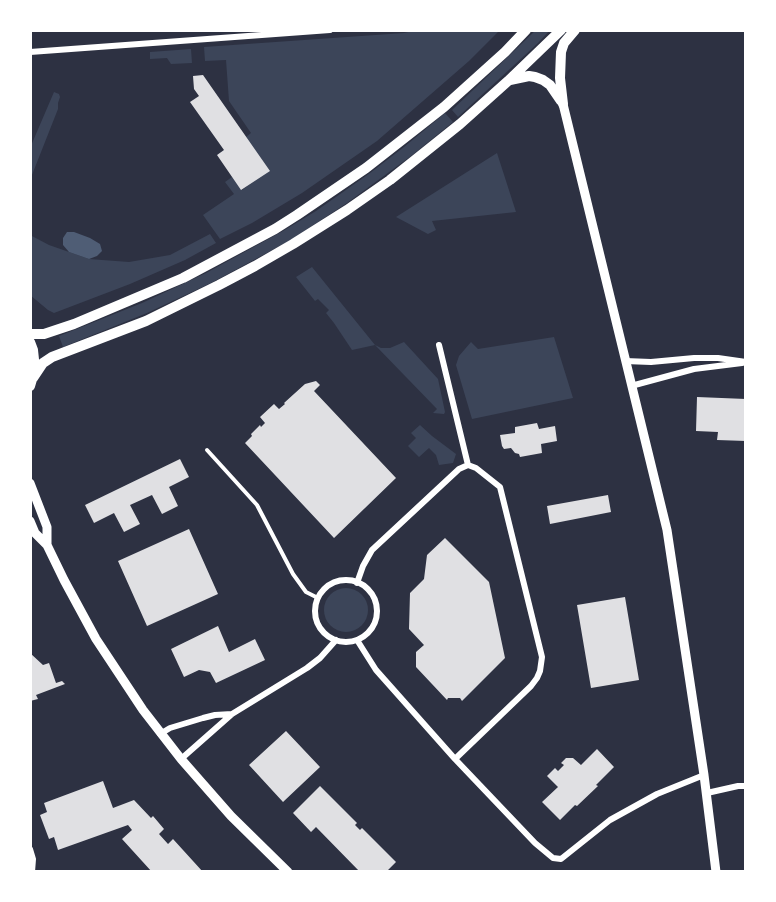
<!DOCTYPE html>
<html>
<head>
<meta charset="utf-8">
<style>
	body { margin:0 }
	#map { position:relative; width:776px; height:902px; overflow:hidden; background:#2d3142; font-family:"Open Sans",sans-serif }
	canvas { display:block }
	.frame { position:absolute; inset:0; border:32px solid #fff; pointer-events:none }
</style>
</head>
<body>
<div id="map">
<canvas width="776" height="902"></canvas>
<div class="frame"></div>
</div>
<script>
const ctx = document.querySelector('canvas').getContext('2d');
ctx.lineJoin = 'round';
function fill(path, color) { ctx.fillStyle = color; ctx.fill(path, 'evenodd'); }
const toPath = rows => new Path2D(rows.map(r => 'M' + r).join(''));
function trace(path, color, width, dash) { ctx.strokeStyle = color; ctx.lineWidth = width; ctx.lineCap = dash ? 'butt' : 'round'; ctx.setLineDash(dash || []); ctx.stroke(path); }
fill(toPath([
	[417,30,500,30,469,61,377,141,302,193,252,223,220,239,203,215,234,194,225,182,232,177,242,190,269,170,246,137,251,133,229,101,226,60,205,61,204,47,404,33],
	[536,30,550,30,538,43,458,117,452,110],
	[191,49,192,63,171,64,167,58,150,59,150,52],
	[54,92,59,94,60,97,58,103,58,109,30,180,30,148],
	[445,113,453,122,411,156,347,203,289,241,211,283,147,313,63,347,59,336,142,303,206,273,283,231,316,211,370,173,404,147],
	[497,153,516,212,432,221,436,230,428,234,396,217],
	[210,234,216,243,185,260,130,284,54,313,48,310,30,295,30,235,49,245,89,259,129,262,170,255],
	[312,267,375,345,381,348,390,348,404,342,438,379,445,412,444,414,433,413,437,409,375,345,352,350,334,323,326,313,329,310,318,299,315,301,296,277],
	[554,337,573,398,472,419,456,365,459,356,471,342,478,349],
	[420,425,432,436,456,454,453,463,439,465,436,455,429,448,419,457,408,446,416,438,411,433],
	'324 610a22 22 0 1 1 44 0a22 22 0 1 1-44 0Z'
]), '#3c4559');
fill(toPath([
	[67,232,74,232,90,238,100,244,102,251,97,256,89,259,69,252,63,245,63,238]
]), '#4f5d75');
fill(toPath([
	[203,75,270,171,241,190,217,155,224,150,190,102,199,96,194,89,193,76],
	[316,381,320,385,314,391,396,478,334,538,245,443,252,436,251,434,260,425,261,427,265,423,260,417,274,404,279,409,285,404,284,403,305,384],
	[697,397,746,399,746,441,717,440,718,432,696,431],
	[537,423,539,429,555,426,557,441,541,444,542,453,520,457,519,454,515,453,511,448,504,449,502,446,500,435,515,433,515,427],
	[180,459,189,477,169,487,178,506,162,514,152,495,130,505,140,524,124,532,114,513,94,523,85,505],
	[608,495,611,512,550,524,547,506],
	[189,529,218,594,147,626,118,561],
	[445,538,489,582,505,658,462,701,460,698,448,698,447,700,416,667,416,652,424,645,409,629,410,593,424,579,427,555],
	[625,597,639,680,591,688,577,605],
	[218,626,229,652,255,639,265,660,216,683,210,672,199,670,184,677,171,649],
	[30,653,43,665,49,663,56,683,62,681,65,684,36,695,38,699,30,701],
	[286,731,320,767,283,802,249,765],
	[597,749,614,767,596,785,598,786,577,806,575,805,560,820,542,802,558,787,547,776,555,768,558,771,564,765,561,763,566,758,573,758,581,765],
	[103,781,113,808,134,800,151,818,153,816,164,829,159,834,168,844,173,839,203,872,152,872,122,839,132,830,128,825,58,850,54,837,49,839,40,815,47,812,44,803],
	[320,786,357,823,355,825,360,830,362,828,396,862,386,872,360,872,316,827,311,832,293,813]
]), '#e0e0e3');
trace(toPath([
	[207,450,257,505,293,574,306,592,318,598]
]), '#fff', 4);
trace(toPath([
	[30,52,330,30],
	[439,345,468,465],
	[625,361,651,362,694,358,718,358,746,362],
	[631,386,694,369,742,363],
	'315 611a31 31 0 1 1 62 0a31 31 0 1 1-62 0Z',
	[357,583,363,566,372,550,459,469,468,465,476,468,500,487,542,657,540,671,537,678,531,686,455,759],
	[357,640,376,670,455,759,535,843,553,858,561,859,610,820,657,794,704,775],
	[160,734,170,728,203,718,215,715,232,714],
	[181,759,232,714,307,668,320,658,336,640],
	[707,793,738,786,746,786],
	[30,849,33,859,32,872]
]), '#fff', 6);
trace(toPath([
	[563,104,667,530,704,775,716,872],
	[30,483,47,527,47,545],
	[30,521,35,533,47,545,64,580,96,639,143,710,181,759,231,816,288,872]
]), '#fff', 9);
trace(toPath([
	[510,80,529,76,535,77,543,80,550,85,561,101],
	[563,104,560,78,561,52,564,43,575,30],
	[30,334,44,334,74,324,183,278,275,229,297,215,366,168,444,107,505,52,526,30],
	[30,342,33,350,35,369,30,386],
	[33,378,43,363,52,357,146,321,219,285,255,266,293,244,347,210,390,180,460,124,508,81,561,30]
]), '#fff', 10);
</script>
</body>
</html>
